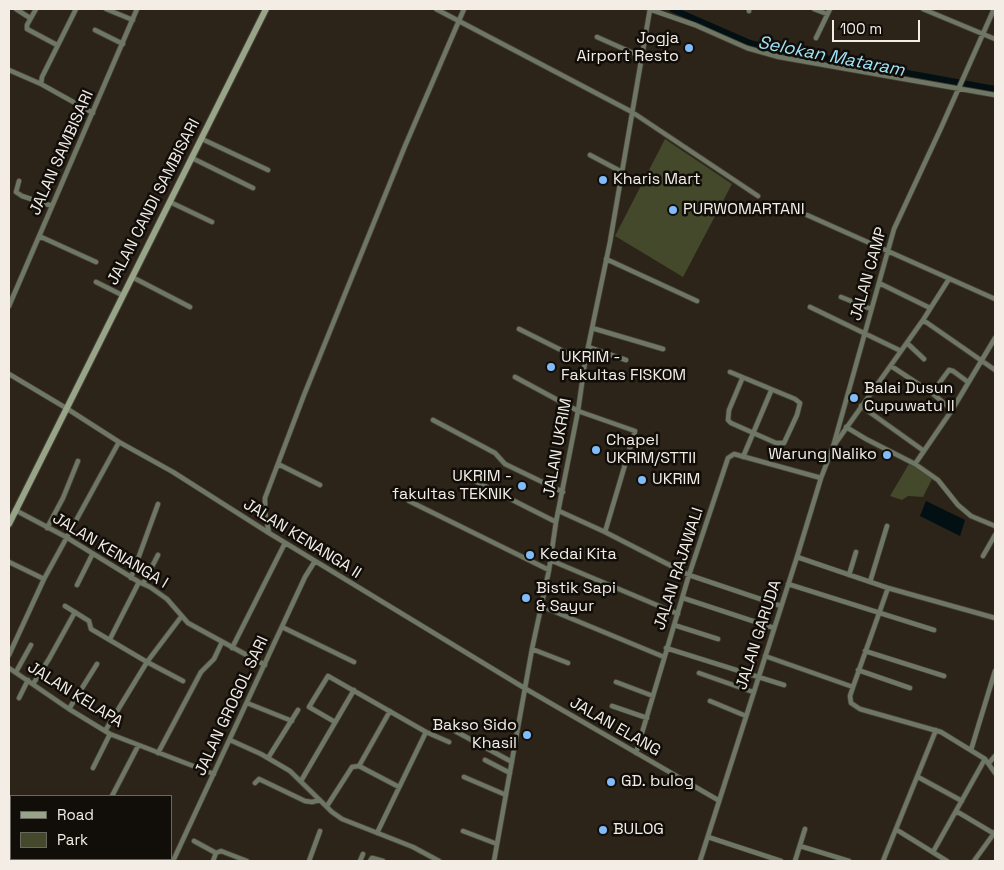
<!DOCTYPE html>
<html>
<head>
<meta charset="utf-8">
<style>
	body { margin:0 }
	#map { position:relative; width:1004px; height:870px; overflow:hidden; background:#2c2319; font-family:"Space Grotesk",sans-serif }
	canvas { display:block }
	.frame { position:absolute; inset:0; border:10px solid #f3ede6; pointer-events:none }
	.legend { position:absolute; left:10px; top:795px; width:162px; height:65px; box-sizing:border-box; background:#110d09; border:1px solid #6b6761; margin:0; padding:6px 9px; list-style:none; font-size:15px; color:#f3ede6 }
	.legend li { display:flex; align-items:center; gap:10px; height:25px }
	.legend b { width:25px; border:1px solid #6b6761 }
	.scale { position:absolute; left:832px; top:20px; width:88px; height:22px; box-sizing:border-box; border:2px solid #f3ede6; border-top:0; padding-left:6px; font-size:15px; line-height:18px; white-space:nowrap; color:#f3ede6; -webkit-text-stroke:4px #110d09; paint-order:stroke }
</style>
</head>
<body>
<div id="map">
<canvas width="1004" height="870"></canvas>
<div class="frame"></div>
<ul class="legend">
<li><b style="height:6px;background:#97a488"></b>Road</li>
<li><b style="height:14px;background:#43492a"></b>Park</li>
</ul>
<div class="scale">100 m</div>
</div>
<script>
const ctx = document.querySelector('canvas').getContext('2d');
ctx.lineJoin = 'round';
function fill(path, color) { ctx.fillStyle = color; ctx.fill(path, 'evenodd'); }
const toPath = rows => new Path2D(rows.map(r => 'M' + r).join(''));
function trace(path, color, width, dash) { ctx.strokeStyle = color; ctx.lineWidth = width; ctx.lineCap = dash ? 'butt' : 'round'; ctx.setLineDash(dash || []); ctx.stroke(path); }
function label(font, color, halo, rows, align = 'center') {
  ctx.font = font + ' "Space Grotesk",sans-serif'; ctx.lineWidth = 5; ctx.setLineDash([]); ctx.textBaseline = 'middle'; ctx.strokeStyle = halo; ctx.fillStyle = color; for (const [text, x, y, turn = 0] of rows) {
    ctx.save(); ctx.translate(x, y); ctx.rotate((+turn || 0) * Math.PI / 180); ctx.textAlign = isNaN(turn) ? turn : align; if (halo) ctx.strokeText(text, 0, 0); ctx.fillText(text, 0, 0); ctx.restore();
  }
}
fill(toPath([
	[665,139,732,184,683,277,615,236],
	[910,462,932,479,923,497,908,496,902,500,890,496]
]), '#43492a');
fill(toPath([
	[926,501,965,520,960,536,920,516]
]), '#021014');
trace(toPath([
	[672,9,750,43,764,47,995,89]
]), '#021014', 6);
const street = toPath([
	[16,9,30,18],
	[36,9,27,25,27,29,57,45],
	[106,9,133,20],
	[436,9,632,112,758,196],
	[649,9,695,25,747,48,779,57,995,95],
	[814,9,827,14],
	[923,9,995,39],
	[749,11,749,9],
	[95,30,123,44],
	[597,37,642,57],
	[816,38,830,9],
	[9,70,41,84,93,113],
	[41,84,42,77,76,9],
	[202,139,268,170],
	[590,155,622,172],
	[192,158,253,188],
	[19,181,16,192,22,196,52,206],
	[170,202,212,222],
	[807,215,995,299],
	[39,236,96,262],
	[606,259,697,301],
	[132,277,190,307],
	[96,282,122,295],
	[879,283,930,308],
	[841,297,871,309],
	[9,306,137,9],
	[810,307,901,351],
	[923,320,995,370],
	[592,328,663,349],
	[519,329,585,362],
	[907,343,924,359],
	[588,347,626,360],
	[891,366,932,393,952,410],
	[730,372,795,399,800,403,797,415,784,443,776,443,731,423,728,420,729,410,742,379],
	[9,374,66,408,119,442,173,472,269,533,526,689,718,800],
	[515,377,578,411,635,431,605,532],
	[932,393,949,370,953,371,968,382],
	[861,406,924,451],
	[433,420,495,453,505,464,563,492],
	[846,427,866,439,915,464,938,480,958,505,971,516,995,526],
	[835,444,923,320,949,279],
	[743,457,771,391],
	[278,464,320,485],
	[915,464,952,410,995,338],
	[465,476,556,522],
	[409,501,549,570],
	[15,510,66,537,139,582,150,587,167,599,188,623,265,665],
	[559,511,605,532,689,575,781,606],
	[47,528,63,498,78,461],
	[269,533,265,512,265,498,304,395,405,146,464,9],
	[983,556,995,535],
	[797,557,888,588,995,618],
	[550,560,678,614],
	[9,562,44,579],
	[849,575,856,552],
	[131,578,158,504],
	[870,582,887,526],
	[143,584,158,555],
	[788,584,934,630],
	[77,585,92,555],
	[888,588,853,687,850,696,851,703,860,709,941,732,985,759,995,773],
	[683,598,774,628],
	[65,606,89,621,91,629,147,662,181,617],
	[541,606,664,657],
	[674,625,718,639],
	[282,627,354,662],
	[110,639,139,582],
	[232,648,285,543],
	[666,648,784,685],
	[532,649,568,663],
	[865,651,944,676],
	[9,655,44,579,119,442],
	[765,656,853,687],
	[9,668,69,709,110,734,214,774],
	[858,670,910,688],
	[16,672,31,645],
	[699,673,753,692],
	[616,682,653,696],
	[33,684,49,659,75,612],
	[19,698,28,680],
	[710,701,746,716],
	[247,703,292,721],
	[612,706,647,718],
	[69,709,97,664],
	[390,711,359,766,399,787],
	[335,722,309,707,328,676,426,732,449,742],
	[105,731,147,662,183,681],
	[455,731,512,762],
	[230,740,261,754,290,771,332,812,342,819,413,847,439,861],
	[971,750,995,671],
	[158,753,201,672,214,659,222,642],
	[636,753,689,575,728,458,734,454,821,478],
	[268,758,298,710],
	[485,760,510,773],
	[989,763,995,756],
	[93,768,110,734],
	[464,777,506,795],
	[918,777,962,801],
	[301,781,354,690],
	[255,783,259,779,305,801,312,802,320,800],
	[112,796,138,746],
	[327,806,352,767,359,766],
	[956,811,993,833],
	[897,830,947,861],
	[463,831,497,844],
	[377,833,426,732],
	[708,837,781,861],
	[194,841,216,853,221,851,247,861],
	[800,846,849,861],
	[933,852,985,759],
	[79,861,80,859],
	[173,861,305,577,315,561],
	[213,861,216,853],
	[309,861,320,831],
	[360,861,363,854],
	[370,861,372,858,383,861],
	[494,861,532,649,549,570,556,522,578,411,585,362,610,242,650,9],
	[700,861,797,557,821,478,833,447,894,229,941,128,994,9],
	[795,861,805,829],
	[883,861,936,730],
	[974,861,995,832]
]);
const secondary = toPath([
	[9,524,266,9]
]);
trace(street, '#483f36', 6);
trace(secondary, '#483f36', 8);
trace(street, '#6e7664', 4.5);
trace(secondary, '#97a488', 6);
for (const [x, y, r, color] of [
	[689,48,5,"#81bcfa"],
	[603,180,5,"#81bcfa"],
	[673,210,5,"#81bcfa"],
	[551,367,5,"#81bcfa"],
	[854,398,5,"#81bcfa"],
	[596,450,5,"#81bcfa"],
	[887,455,5,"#81bcfa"],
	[642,480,5,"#81bcfa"],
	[522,486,5,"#81bcfa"],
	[530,555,5,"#81bcfa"],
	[526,598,5,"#81bcfa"],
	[527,735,5,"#81bcfa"],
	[611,782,5,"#81bcfa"],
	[603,830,5,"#81bcfa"]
]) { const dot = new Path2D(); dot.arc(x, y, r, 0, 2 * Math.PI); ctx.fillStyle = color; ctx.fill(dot); trace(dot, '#110d09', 2); }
label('16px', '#f3ede6', '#110d09', [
	["Jogja",679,39,"right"],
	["Airport Resto",679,57,"right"],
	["Kharis Mart",613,180],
	["PURWOMARTANI",683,210],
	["UKRIM -",561,358],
	["Fakultas FISKOM",561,376],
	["Balai Dusun",864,389],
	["Cupuwatu II",864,407],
	["Chapel",606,441],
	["UKRIM/STTII",606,459],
	["Warung Naliko",877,455,"right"],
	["UKRIM -",512,477,"right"],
	["fakultas TEKNIK",512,495,"right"],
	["UKRIM",652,480],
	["Kedai Kita",540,555],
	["Bistik Sapi",536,589],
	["& Sayur",536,607],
	["Bakso Sido",517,726,"right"],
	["Khasil",517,744,"right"],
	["GD. bulog",621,782],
	["BULOG",613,830]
], 'left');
label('16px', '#f3ede6', '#110d09', [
	["JALAN SAMBISARI",62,153,-66],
	["JALAN CANDI SAMBISARI",154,202,-63],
	["JALAN CAMP",869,274,-74],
	["JALAN UKRIM",558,448,-80],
	["JALAN KENANGA II",302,539,32],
	["JALAN KENANGA I",110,551,31],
	["JALAN RAJAWALI",679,569,-72],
	["JALAN GARUDA",759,635,-72],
	["JALAN KELAPA",75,695,32],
	["JALAN GROGOL SARI",232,706,-65],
	["JALAN ELANG",615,727,30]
]);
label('italic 18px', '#9fe4f8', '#110d09', [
	["Selokan Mataram",831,57,11]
]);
</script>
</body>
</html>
